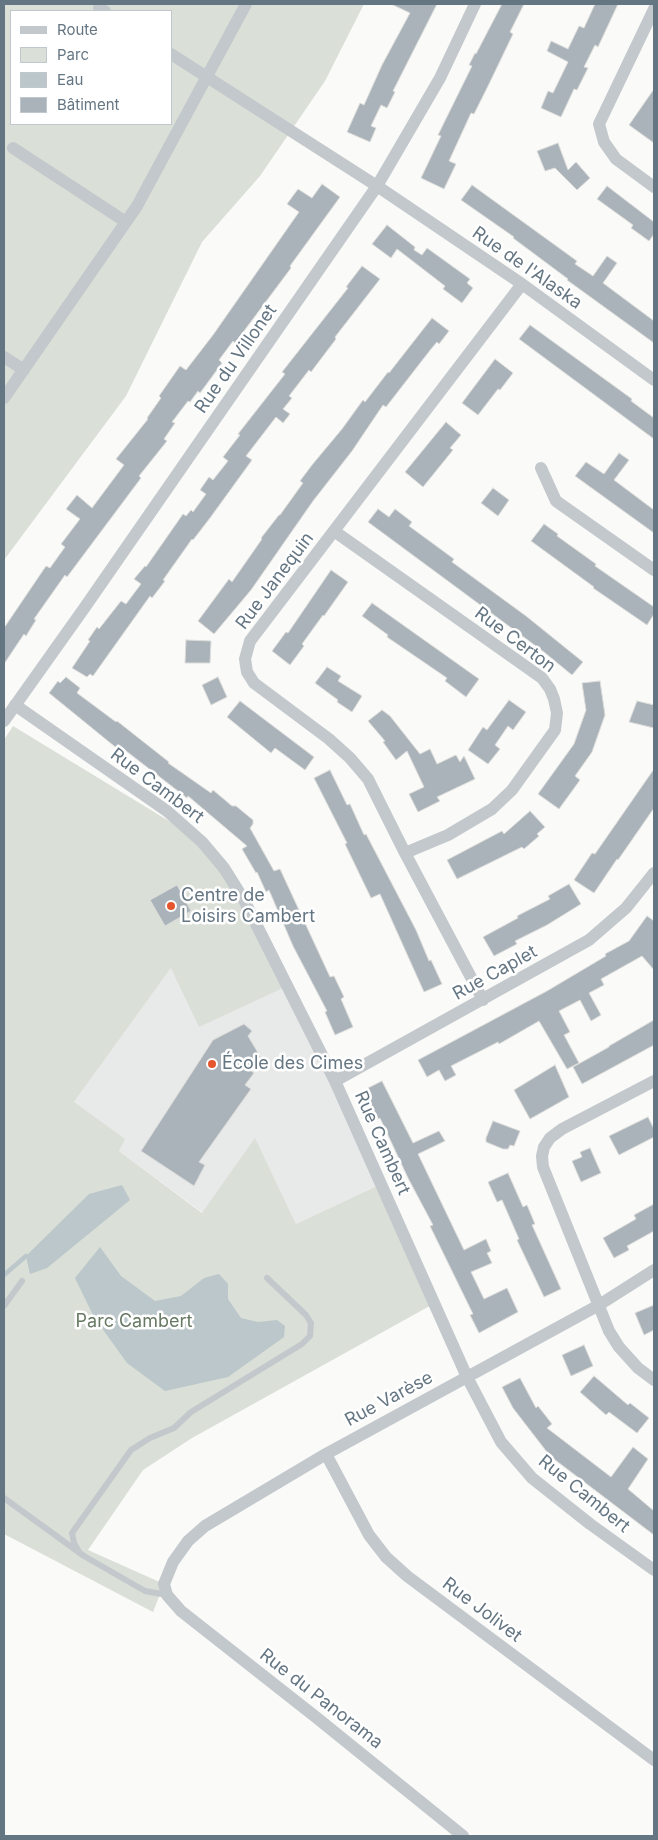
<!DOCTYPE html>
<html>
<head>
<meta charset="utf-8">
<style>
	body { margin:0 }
	#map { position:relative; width:658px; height:1840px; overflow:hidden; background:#fafaf8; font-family:Inter,sans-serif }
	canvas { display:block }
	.frame { position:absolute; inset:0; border:5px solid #657683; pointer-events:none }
	.legend { position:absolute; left:10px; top:10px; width:162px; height:115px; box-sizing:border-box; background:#fff; border:1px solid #c1c8cd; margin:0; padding:6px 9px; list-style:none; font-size:15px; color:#657683 }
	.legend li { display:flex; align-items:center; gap:10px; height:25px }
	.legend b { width:25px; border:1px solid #c1c8cd }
</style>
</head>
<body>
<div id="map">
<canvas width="658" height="1840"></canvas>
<div class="frame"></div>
<ul class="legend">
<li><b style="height:6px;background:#c3c8cc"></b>Route</li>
<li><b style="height:14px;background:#dadfd7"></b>Parc</li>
<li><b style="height:14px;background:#bbc7cb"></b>Eau</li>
<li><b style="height:14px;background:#aab3b9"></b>Bâtiment</li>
</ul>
</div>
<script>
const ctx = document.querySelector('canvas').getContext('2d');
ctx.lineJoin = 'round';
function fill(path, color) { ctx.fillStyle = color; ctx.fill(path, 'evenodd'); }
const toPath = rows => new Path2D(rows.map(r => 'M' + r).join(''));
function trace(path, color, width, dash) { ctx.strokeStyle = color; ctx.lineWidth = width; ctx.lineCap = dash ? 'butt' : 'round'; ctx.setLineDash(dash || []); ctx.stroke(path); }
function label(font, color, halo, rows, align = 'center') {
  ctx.font = font + ' Inter,sans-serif'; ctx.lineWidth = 5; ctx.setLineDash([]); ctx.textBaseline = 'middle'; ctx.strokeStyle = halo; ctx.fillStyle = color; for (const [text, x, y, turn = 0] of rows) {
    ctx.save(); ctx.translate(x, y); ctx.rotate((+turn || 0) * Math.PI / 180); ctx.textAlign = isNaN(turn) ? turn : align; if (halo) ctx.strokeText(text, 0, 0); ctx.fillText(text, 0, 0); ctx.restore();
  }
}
fill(toPath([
	[171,968,285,987,379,1185,296,1224,255,1139,203,1213,119,1151,74,1102]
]), '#e8e9e9');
fill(toPath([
	[4,4,364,4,325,81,260,176,202,242,126,396,4,560],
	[11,11,171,11,171,124,11,124],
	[13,726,182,829,217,863,285,987,199,1027,171,968,74,1102,125,1139,119,1151,202,1213,255,1138,296,1224,379,1185,435,1303,192,1438,143,1470,88,1550,164,1584,153,1612,4,1534,4,740]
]), '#dadfd7');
fill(toPath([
	[122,1185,130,1200,47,1268,30,1274,26,1256,89,1194],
	[100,1247,121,1276,155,1301,181,1296,204,1278,219,1274,228,1284,228,1299,241,1318,258,1322,277,1320,285,1326,284,1337,228,1377,165,1391,127,1363,94,1317,75,1278]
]), '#bbc7cb');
trace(toPath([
	[4,1275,26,1256]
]), '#bbc7cb', 4.5);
const building = toPath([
	[391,4,437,4,393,91,395,92,387,108,381,105,371,126,376,128,370,142,347,132,360,103,364,105,382,65,410,13,391,4],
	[502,4,524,4,510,32,513,34,489,84,474,114,471,113,449,161,456,164,444,189,421,178,441,136,438,135,472,66,469,65,475,53,476,54,502,4],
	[595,4,618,4,598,47,595,45,584,67,588,68,577,90,574,89,561,117,541,108,548,91,553,93,568,62,547,51,551,41,568,49,579,26,584,28,595,4],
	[654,89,654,143,629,125,654,89],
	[558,143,568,170,576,162,590,178,577,190,555,168,545,171,537,151,558,143],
	[322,184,340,197,290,266,291,268,235,343,233,341,219,360,222,363,214,374,200,393,198,391,190,402,188,401,172,422,175,423,164,439,167,441,139,476,141,478,67,577,65,575,34,619,36,620,26,636,24,634,4,664,4,628,46,566,50,568,65,547,61,544,80,519,66,509,77,495,92,508,124,465,116,459,148,419,147,418,161,398,159,396,180,366,186,370,213,335,299,212,287,204,298,189,312,198,322,184],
	[472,185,577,261,575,264,593,276,607,256,617,263,603,283,654,321,654,343,567,280,568,279,513,238,514,237,461,200,472,185],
	[607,186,654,222,654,234,649,241,631,228,633,225,597,199,607,186],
	[387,225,415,247,414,250,422,255,427,248,470,279,467,283,473,288,462,303,443,289,445,286,397,249,391,258,372,244,387,225],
	[362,266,380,279,335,337,336,339,311,372,309,370,289,396,292,398,283,409,290,414,283,423,276,417,246,456,252,460,210,518,193,540,192,539,163,580,165,581,152,598,150,596,93,676,90,674,87,677,72,668,90,641,88,640,97,627,99,629,121,601,126,604,141,584,134,579,145,566,146,567,183,514,186,516,191,510,193,512,206,494,200,490,209,477,213,480,228,461,223,457,240,435,238,434,285,374,282,372,348,288,346,287,362,266],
	[432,318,449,331,439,344,437,342,431,349,386,407,383,405,352,451,313,501,251,590,214,634,198,621,229,579,232,582,262,539,261,538,279,515,280,515,303,483,300,481,312,465,342,429,363,400,365,402,388,372,389,373,432,318],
	[530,325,632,399,631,401,654,418,654,439,519,339,530,325],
	[495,359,513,373,500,390,498,389,478,415,462,403,495,359],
	[446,422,461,435,450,448,453,450,423,487,405,472,446,422],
	[619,453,629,460,614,480,654,510,654,533,575,476,586,462,604,474,619,453],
	[493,488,509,500,498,516,481,503,493,488],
	[378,509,389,517,395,509,412,522,409,526,454,559,452,562,526,616,583,662,572,675,544,652,368,522,378,509],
	[544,524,558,534,557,536,596,564,595,566,654,607,654,614,647,625,593,588,594,587,531,541,544,524],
	[331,570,348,582,324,616,323,615,302,644,304,646,290,665,272,651,286,632,288,633,331,570],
	[372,603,479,679,466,697,445,681,447,678,387,637,388,635,362,616,372,603],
	[186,640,211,641,210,663,185,663,186,640],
	[327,667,341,676,338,681,362,696,352,712,337,702,338,700,315,683,327,667],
	[66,677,80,688,77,693,116,722,117,721,169,762,168,763,211,793,213,790,232,806,236,806,253,820,253,824,250,828,274,871,280,869,330,977,334,976,344,997,341,999,353,1027,335,1035,325,1012,327,1011,293,946,269,890,266,892,257,872,256,873,242,849,247,846,188,796,187,798,121,747,119,750,49,693,58,681,60,683,66,677],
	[218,677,227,697,211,705,202,685,218,677],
	[600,681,605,715,592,752,575,776,580,780,559,809,538,794,574,744,586,710,582,683,600,681],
	[509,700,526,712,513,730,508,726,495,745,500,749,488,764,468,750,483,727,487,730,509,700],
	[240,701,314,757,305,770,275,748,271,753,227,717,240,701],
	[637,701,654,705,654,728,629,722,637,701],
	[382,710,390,716,420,754,430,749,437,764,456,755,460,762,464,756,475,779,437,797,440,801,418,812,409,794,424,787,407,751,396,760,383,742,385,741,368,721,382,710],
	[654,769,654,808,618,860,617,859,594,893,574,880,592,853,595,854,654,769],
	[330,770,347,805,350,804,364,835,366,834,379,859,416,930,429,961,431,960,442,984,424,992,380,894,371,898,345,844,347,843,314,778,330,770],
	[530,811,545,827,537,834,539,836,524,849,522,847,457,879,447,860,502,831,504,834,530,811],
	[569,884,581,904,547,925,515,941,517,944,494,956,483,937,518,918,517,916,550,899,548,896,569,884],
	[177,885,191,911,165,926,150,900,177,885],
	[647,916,654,921,654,970,642,956,601,979,604,985,589,993,601,1015,591,1021,580,1000,559,1011,570,1032,564,1035,579,1063,567,1069,539,1021,499,1044,498,1042,451,1066,456,1075,445,1081,439,1070,427,1077,418,1060,547,991,606,956,605,954,629,941,647,916],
	[654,1020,654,1045,582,1084,573,1067,609,1047,609,1046,654,1020],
	[244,1024,252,1031,248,1036,263,1061,248,1069,254,1073,245,1085,251,1089,199,1162,205,1165,194,1186,141,1151,213,1040,244,1024],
	[555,1065,569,1097,530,1119,514,1090,555,1065],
	[382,1081,413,1143,439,1131,445,1141,418,1154,464,1250,486,1239,491,1251,487,1253,492,1263,471,1272,484,1299,507,1288,518,1312,479,1333,470,1315,473,1314,430,1226,433,1225,408,1178,380,1118,378,1119,364,1090,382,1081],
	[648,1117,654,1129,654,1137,619,1155,609,1136,648,1117],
	[493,1121,520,1131,514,1146,510,1145,508,1149,503,1149,486,1142,486,1138,493,1121],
	[590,1148,601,1173,581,1182,572,1161,582,1157,580,1152,590,1148],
	[508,1173,523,1207,527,1205,535,1224,532,1225,561,1289,544,1297,517,1240,519,1239,502,1200,497,1202,488,1182,508,1173],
	[654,1204,654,1231,627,1246,629,1250,614,1258,603,1238,636,1219,634,1215,654,1204],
	[654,1305,654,1330,644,1335,635,1313,654,1305],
	[584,1345,593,1366,571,1376,562,1355,584,1345],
	[594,1376,628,1405,630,1403,649,1418,637,1433,609,1412,606,1415,580,1392,594,1376],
	[520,1378,536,1408,538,1406,552,1424,547,1428,611,1477,633,1447,648,1459,628,1489,654,1511,654,1535,550,1456,513,1408,502,1387,520,1378]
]);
fill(building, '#aab3b9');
trace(building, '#dcdcda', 1);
trace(toPath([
	[4,1306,22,1281],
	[4,1498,84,1556,145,1591,167,1595],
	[79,1552,74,1543,72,1533,131,1450,150,1438,174,1428,191,1412,302,1344,310,1336,311,1323,306,1315,267,1278]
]), '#c3c8cc', 6);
trace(toPath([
	[99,8,105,11],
	[654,9,599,124,604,142,616,159,654,187],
	[171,54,377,186,522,284,654,380],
	[13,148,126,222],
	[4,357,24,370],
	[4,398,137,206,246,4],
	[541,468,556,501,654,570],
	[334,531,542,678,550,689,554,699,557,713,555,730,512,790,492,809,448,835,405,853],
	[15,705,167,811,202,842,224,868,244,900,335,1081,467,1377,501,1442,532,1478,590,1524,654,1570],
	[4,721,85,607,377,186,440,78,475,4],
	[483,1000,405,853,368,779,350,758,329,739,254,683,247,672,245,659,250,641,522,284],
	[335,1081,589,940,626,908,654,873],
	[654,1081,562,1129,550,1138,544,1147,542,1156,543,1167,609,1331,619,1347,638,1368,654,1380],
	[326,1454,369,1535,386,1557,407,1576,654,1760],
	[463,1836,317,1718,181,1611,167,1595,164,1584,173,1562,188,1541,205,1526,326,1454,599,1305,654,1270]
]), '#c3c8cc', 12);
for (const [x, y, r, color] of [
	[171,906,5,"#e4572e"],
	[212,1064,5,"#e4572e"]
]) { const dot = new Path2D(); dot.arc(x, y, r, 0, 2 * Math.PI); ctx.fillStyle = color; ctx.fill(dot); trace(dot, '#fff', 2); }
label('18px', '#657683', '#fff', [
	["Rue de l'Alaska",527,268,35],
	["Rue du Villonet",236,359,-55],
	["Rue Janequin",275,581,-53],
	["Rue Certon",515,640,37],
	["Rue Cambert",157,786,37],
	["Rue Caplet",495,973,-29],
	["Rue Cambert",382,1143,66],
	["Rue Varèse",389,1399,-28],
	["Rue Cambert",584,1494,39],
	["Rue Jolivet",482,1610,37],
	["Rue du Panorama",321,1699,38]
]);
label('18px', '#657683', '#fff', [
	["Centre de",181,896],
	["Loisirs Cambert",181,917],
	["École des Cimes",222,1064]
], 'left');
label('18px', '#687a64', '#fff', [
	["Parc Cambert",134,1322]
]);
</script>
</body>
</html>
